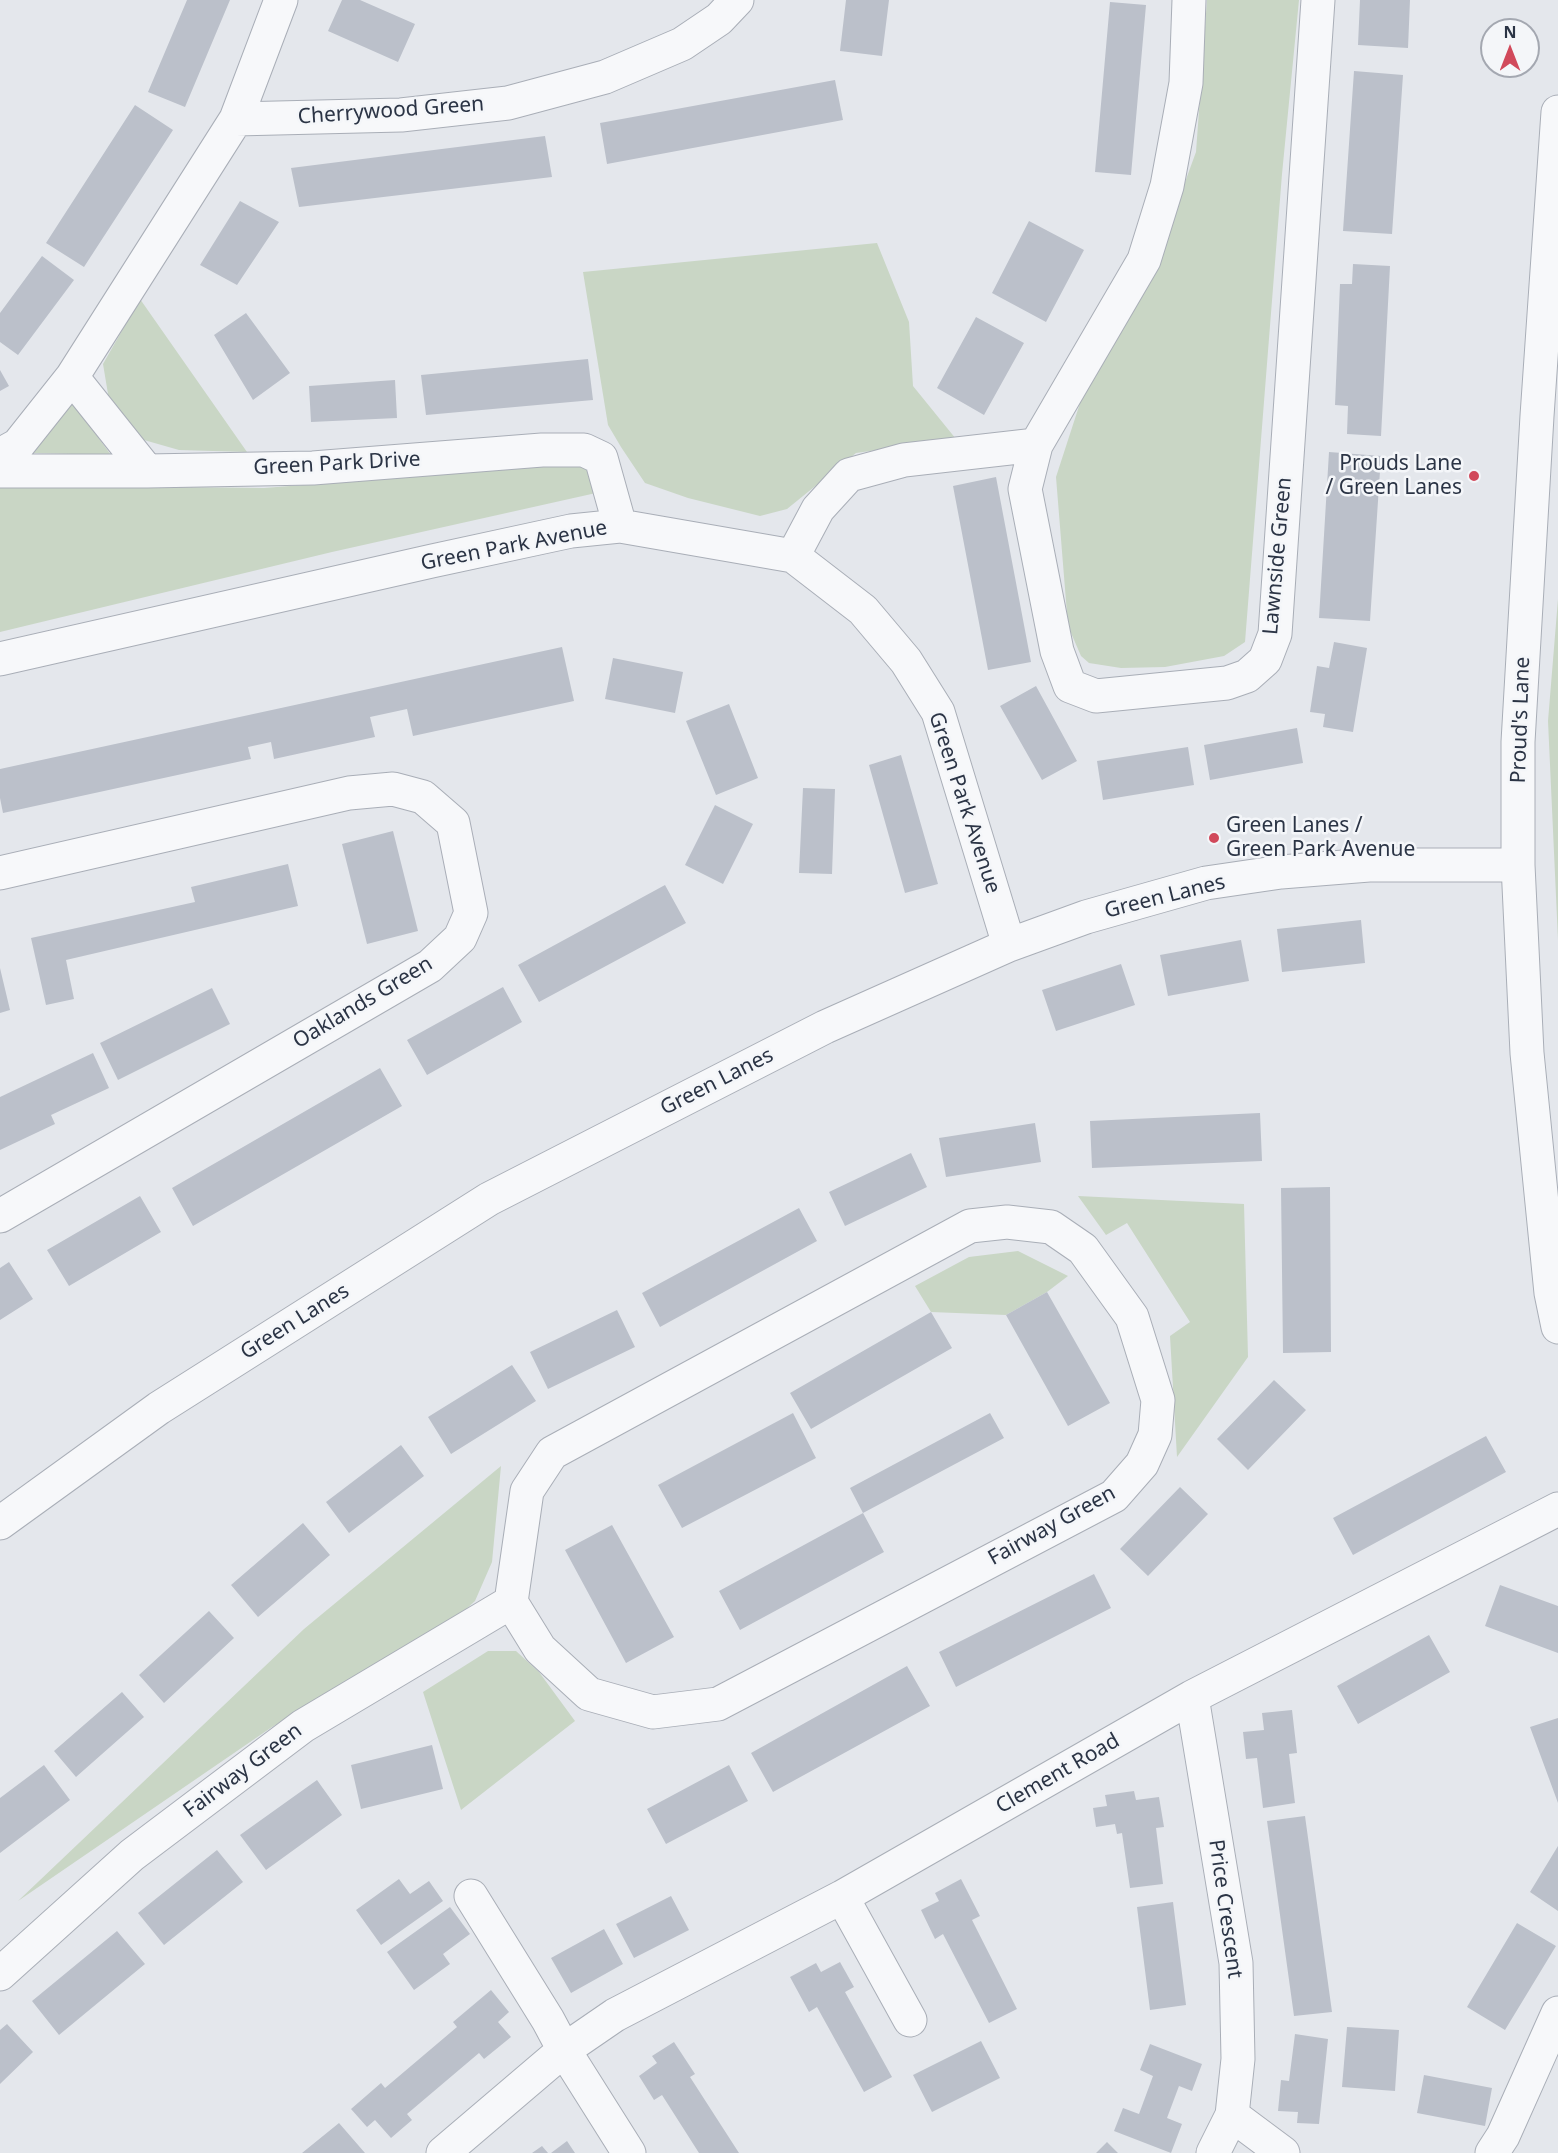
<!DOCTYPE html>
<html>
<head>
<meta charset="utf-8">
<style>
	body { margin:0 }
	#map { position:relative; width:1558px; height:2153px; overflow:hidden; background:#e4e7ec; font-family:"Noto Sans",sans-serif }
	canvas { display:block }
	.north { position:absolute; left:1480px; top:18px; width:60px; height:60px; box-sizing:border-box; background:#f4f6f9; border:2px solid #a4a8b1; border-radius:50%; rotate:0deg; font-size:16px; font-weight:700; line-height:24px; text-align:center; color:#2b3445 }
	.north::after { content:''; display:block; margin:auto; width:21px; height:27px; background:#d1495b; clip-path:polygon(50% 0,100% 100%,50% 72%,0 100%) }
</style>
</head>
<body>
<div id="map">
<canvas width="1558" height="2153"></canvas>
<div class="north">N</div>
</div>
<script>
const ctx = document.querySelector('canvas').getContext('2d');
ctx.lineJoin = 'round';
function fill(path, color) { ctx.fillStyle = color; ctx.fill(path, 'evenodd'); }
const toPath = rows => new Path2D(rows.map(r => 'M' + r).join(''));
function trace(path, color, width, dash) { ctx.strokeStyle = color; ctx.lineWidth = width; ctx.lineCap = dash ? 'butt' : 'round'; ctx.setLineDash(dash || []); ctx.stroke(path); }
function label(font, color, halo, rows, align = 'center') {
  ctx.font = font + ' "Noto Sans",sans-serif'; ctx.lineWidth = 5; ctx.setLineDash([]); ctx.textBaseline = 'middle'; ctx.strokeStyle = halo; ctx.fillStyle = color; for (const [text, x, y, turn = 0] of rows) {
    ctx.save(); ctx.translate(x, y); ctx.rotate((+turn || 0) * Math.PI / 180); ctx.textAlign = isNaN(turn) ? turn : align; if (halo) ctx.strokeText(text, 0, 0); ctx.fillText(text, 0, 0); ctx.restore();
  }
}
fill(toPath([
	[1207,0,1299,0,1282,174,1245,642,1224,656,1165,667,1121,668,1089,663,1081,656,1068,626,1056,477,1081,400,1165,237,1196,152],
	[877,243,909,322,913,386,956,439,856,453,787,509,760,516,688,498,645,483,621,447,608,425,583,272],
	[140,299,247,452,179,450,137,438,109,400,103,364],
	[71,400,111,455,32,453],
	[578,464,592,474,596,493,332,552,0,632,0,485,264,488],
	[1558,599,1558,940,1548,721],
	[1078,1196,1244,1204,1248,1357,1177,1457,1170,1336,1190,1322,1127,1223,1106,1235],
	[1018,1251,1068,1276,1047,1292,1006,1315,931,1312,915,1286,969,1257],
	[501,1466,492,1562,475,1601,441,1632,372,1668,272,1727,18,1901,304,1629],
	[488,1651,516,1651,539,1672,575,1721,461,1810,423,1692]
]), '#c9d6c5');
fill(toPath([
	[187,0,230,0,185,107,148,92],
	[342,0,360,0,415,24,398,62,328,31],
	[846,0,889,0,882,56,840,51],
	[1360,0,1410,0,1408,48,1358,45],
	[1110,2,1146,5,1131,175,1095,172],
	[1354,71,1403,75,1392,234,1343,231],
	[835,80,843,120,607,164,600,123],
	[135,105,173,130,84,267,46,243],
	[545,136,552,177,299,207,291,168],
	[240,201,279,222,237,285,200,265],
	[1029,221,1084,250,1046,322,992,293],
	[42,256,74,280,18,355,0,342,0,313],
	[1353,264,1390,266,1381,436,1347,434,1348,406,1335,405,1340,284,1352,284],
	[246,313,290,373,253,400,214,335],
	[976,317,1024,343,984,415,937,388],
	[588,359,593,400,426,415,421,375],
	[0,370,9,386,0,391],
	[395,380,397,418,311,422,309,386],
	[1329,452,1381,456,1370,621,1319,618],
	[996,477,1031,662,988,670,953,486],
	[1334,642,1367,648,1353,732,1323,727,1325,714,1310,712,1317,666,1329,668],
	[562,647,574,701,413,736,407,709,370,717,375,737,274,759,271,742,248,747,251,759,3,813,0,798,0,769],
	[613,658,683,672,675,713,605,699],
	[1036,686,1077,761,1042,780,1000,706],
	[729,704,758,778,716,795,686,721],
	[1297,728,1303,763,1210,780,1204,745],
	[1188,747,1194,785,1103,800,1097,761],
	[901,755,938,884,905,893,869,765],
	[803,788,835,789,832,874,799,873],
	[715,805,753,824,723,884,685,865],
	[393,831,418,931,367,944,342,844],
	[288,864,298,906,66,960,74,999,46,1005,31,938,195,902,191,887],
	[665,885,686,923,539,1002,518,965],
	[1361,920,1365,963,1282,972,1277,929],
	[1241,940,1249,981,1168,996,1160,955],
	[1121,964,1135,1005,1056,1031,1042,990],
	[0,968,10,1010,0,1013],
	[503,987,522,1022,427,1075,407,1040],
	[212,988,230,1024,118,1080,100,1043],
	[93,1053,109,1088,51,1115,55,1124,0,1150,0,1097],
	[380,1068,402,1106,193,1226,172,1188],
	[1260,1113,1262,1161,1092,1168,1090,1121],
	[1035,1123,1041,1162,946,1177,939,1138],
	[911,1153,927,1187,845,1226,829,1192],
	[1330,1187,1331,1352,1283,1353,1281,1188],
	[140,1196,161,1232,69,1286,47,1250],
	[799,1208,817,1241,660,1327,642,1293],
	[9,1262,33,1299,0,1320,0,1268],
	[1047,1292,1110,1403,1068,1426,1006,1315],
	[617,1310,635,1347,548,1389,530,1352],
	[931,1312,952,1348,811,1429,790,1393],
	[512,1365,536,1401,451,1454,428,1417],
	[1274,1380,1306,1410,1248,1470,1217,1439],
	[793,1413,816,1458,682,1528,658,1485],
	[990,1413,1004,1438,863,1513,850,1488],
	[1486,1436,1506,1472,1353,1555,1333,1518],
	[401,1445,424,1476,349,1533,326,1502],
	[1180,1487,1208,1514,1148,1576,1120,1549],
	[863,1513,884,1552,740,1630,719,1591],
	[303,1523,330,1555,258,1617,231,1585],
	[612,1525,674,1637,626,1663,565,1550],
	[1094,1574,1111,1608,956,1687,939,1652],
	[1500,1585,1558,1606,1558,1653,1485,1626],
	[209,1611,234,1638,164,1703,139,1675],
	[1429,1635,1450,1672,1358,1724,1337,1686],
	[907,1666,930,1706,773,1792,751,1753],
	[122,1692,144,1717,76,1777,54,1751],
	[1292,1710,1297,1753,1289,1754,1295,1803,1263,1808,1257,1758,1246,1759,1243,1732,1264,1730,1262,1713],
	[1558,1718,1558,1803,1530,1727],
	[432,1745,443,1789,361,1809,351,1765],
	[44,1765,70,1800,0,1853,0,1798],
	[729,1765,748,1801,666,1844,647,1809],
	[317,1780,342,1815,266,1870,240,1835],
	[1134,1791,1136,1800,1159,1797,1164,1827,1156,1828,1163,1884,1130,1888,1122,1833,1117,1834,1115,1824,1096,1827,1093,1808,1107,1806,1105,1795],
	[1305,1816,1332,2012,1294,2016,1267,1821],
	[1558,1846,1558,1911,1530,1892],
	[217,1850,243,1882,164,1945,138,1913],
	[399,1879,410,1894,429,1881,443,1901,381,1945,356,1910],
	[961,1879,980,1916,972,1920,1017,2009,989,2023,943,1934,935,1939,921,1910,939,1901,935,1893],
	[671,1896,689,1930,634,1958,616,1924],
	[1173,1902,1186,2005,1150,2010,1137,1907],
	[450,1907,470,1934,443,1954,450,1964,414,1990,387,1952],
	[1517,1923,1556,1946,1505,2030,1467,2007],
	[604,1929,623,1964,571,1993,551,1958],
	[117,1931,145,1964,59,2035,32,2001],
	[840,1962,854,1987,845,1992,892,2077,864,2092,817,2007,809,2012,790,1977,816,1963,821,1972],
	[491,1990,509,2012,498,2022,511,2037,484,2059,479,2053,407,2114,412,2120,391,2138,375,2120,367,2127,351,2109,381,2083,385,2088,457,2027,453,2022],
	[7,2024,33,2052,0,2084,0,2030],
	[1347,2027,1399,2030,1395,2091,1342,2087],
	[1295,2034,1328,2039,1319,2124,1297,2123,1298,2112,1278,2111,1281,2080,1289,2081],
	[981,2041,1000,2078,932,2112,913,2075],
	[674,2042,695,2074,690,2077,739,2153,699,2153,662,2095,654,2100,639,2076,657,2063,652,2056],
	[1150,2044,1202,2064,1192,2091,1179,2086,1167,2118,1182,2124,1171,2153,1114,2131,1123,2108,1139,2114,1153,2076,1140,2070],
	[1424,2075,1492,2088,1485,2126,1417,2113],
	[339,2123,365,2153,302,2153],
	[567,2141,575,2153,551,2153],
	[1107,2142,1118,2153,1096,2153],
	[542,2146,548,2153,532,2153]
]), '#bbc0ca');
const minor = toPath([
	[1189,0,1186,83,1167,186,1144,260,1036,445,1025,489,1057,651,1070,686,1096,696,1227,683,1247,676,1265,660,1275,634,1318,0],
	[1558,112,1537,416,1518,742,1518,865,1527,1053,1551,1293,1558,1327],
	[236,119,401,115,508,103,605,77,682,44,719,19,737,0],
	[0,455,18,445,72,377],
	[0,471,147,471,313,468,542,450,584,450,601,458,620,526],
	[147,471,72,377,236,119,281,0],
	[793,556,818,509,849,475,904,460,1036,445],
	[0,659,432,561,571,531,620,526,793,556,863,610,906,661,938,712,1009,945],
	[0,873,349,793,393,789,423,797,453,823,471,913,460,938,430,966,0,1216],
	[1007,1222,1051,1227,1083,1249,1132,1317,1158,1400,1155,1435,1142,1464,1114,1496,718,1704,653,1712,589,1694,540,1649,511,1602,527,1491,552,1453,970,1226,1007,1222],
	[0,1523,159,1408,489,1199,825,1027,1009,945,1086,917,1206,883,1281,872,1369,865,1518,865],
	[1192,1697,1236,1963,1238,2059,1232,2115,1213,2153],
	[471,1896,548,2020,564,2050,629,2153],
	[842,1897,910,2020],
	[0,1974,132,1855,303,1726,511,1602],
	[1232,2115,1283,2153],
	[443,2153,564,2050,615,2015,842,1897,1192,1697,1558,1509],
	[1492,2153,1503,2136,1558,2013]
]);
trace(minor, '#a9aeb7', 35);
trace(minor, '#f7f8fa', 33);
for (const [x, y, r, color] of [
	[1474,476,6,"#d1495b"],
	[1214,838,6,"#d1495b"]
]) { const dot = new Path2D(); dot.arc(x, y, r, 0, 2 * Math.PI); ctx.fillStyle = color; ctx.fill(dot); trace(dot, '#f4f6f9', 2); }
label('21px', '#2b3445', '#f4f6f9', [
	["Cherrywood Green",391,111,-4],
	["Green Park Drive",337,464,-3],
	["Green Park Avenue",514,546,-11],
	["Lawnside Green",1278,556,-85],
	["Proud's Lane",1521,720,-88],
	["Green Park Avenue",964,803,72],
	["Green Lanes",1165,897,-14],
	["Oaklands Green",363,1003,-31],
	["Green Lanes",717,1082,-27],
	["Green Lanes",295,1322,-32],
	["Fairway Green",1052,1526,-29],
	["Fairway Green",243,1771,-37],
	["Clement Road",1058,1774,-30],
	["Price Crescent",1225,1909,82]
]);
label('21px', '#2b3445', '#f4f6f9', [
	["Prouds Lane",1462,464],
	["/ Green Lanes",1462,488],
	["Green Lanes /",1226,826,"left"],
	["Green Park Avenue",1226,850,"left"]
], 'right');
</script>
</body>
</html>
